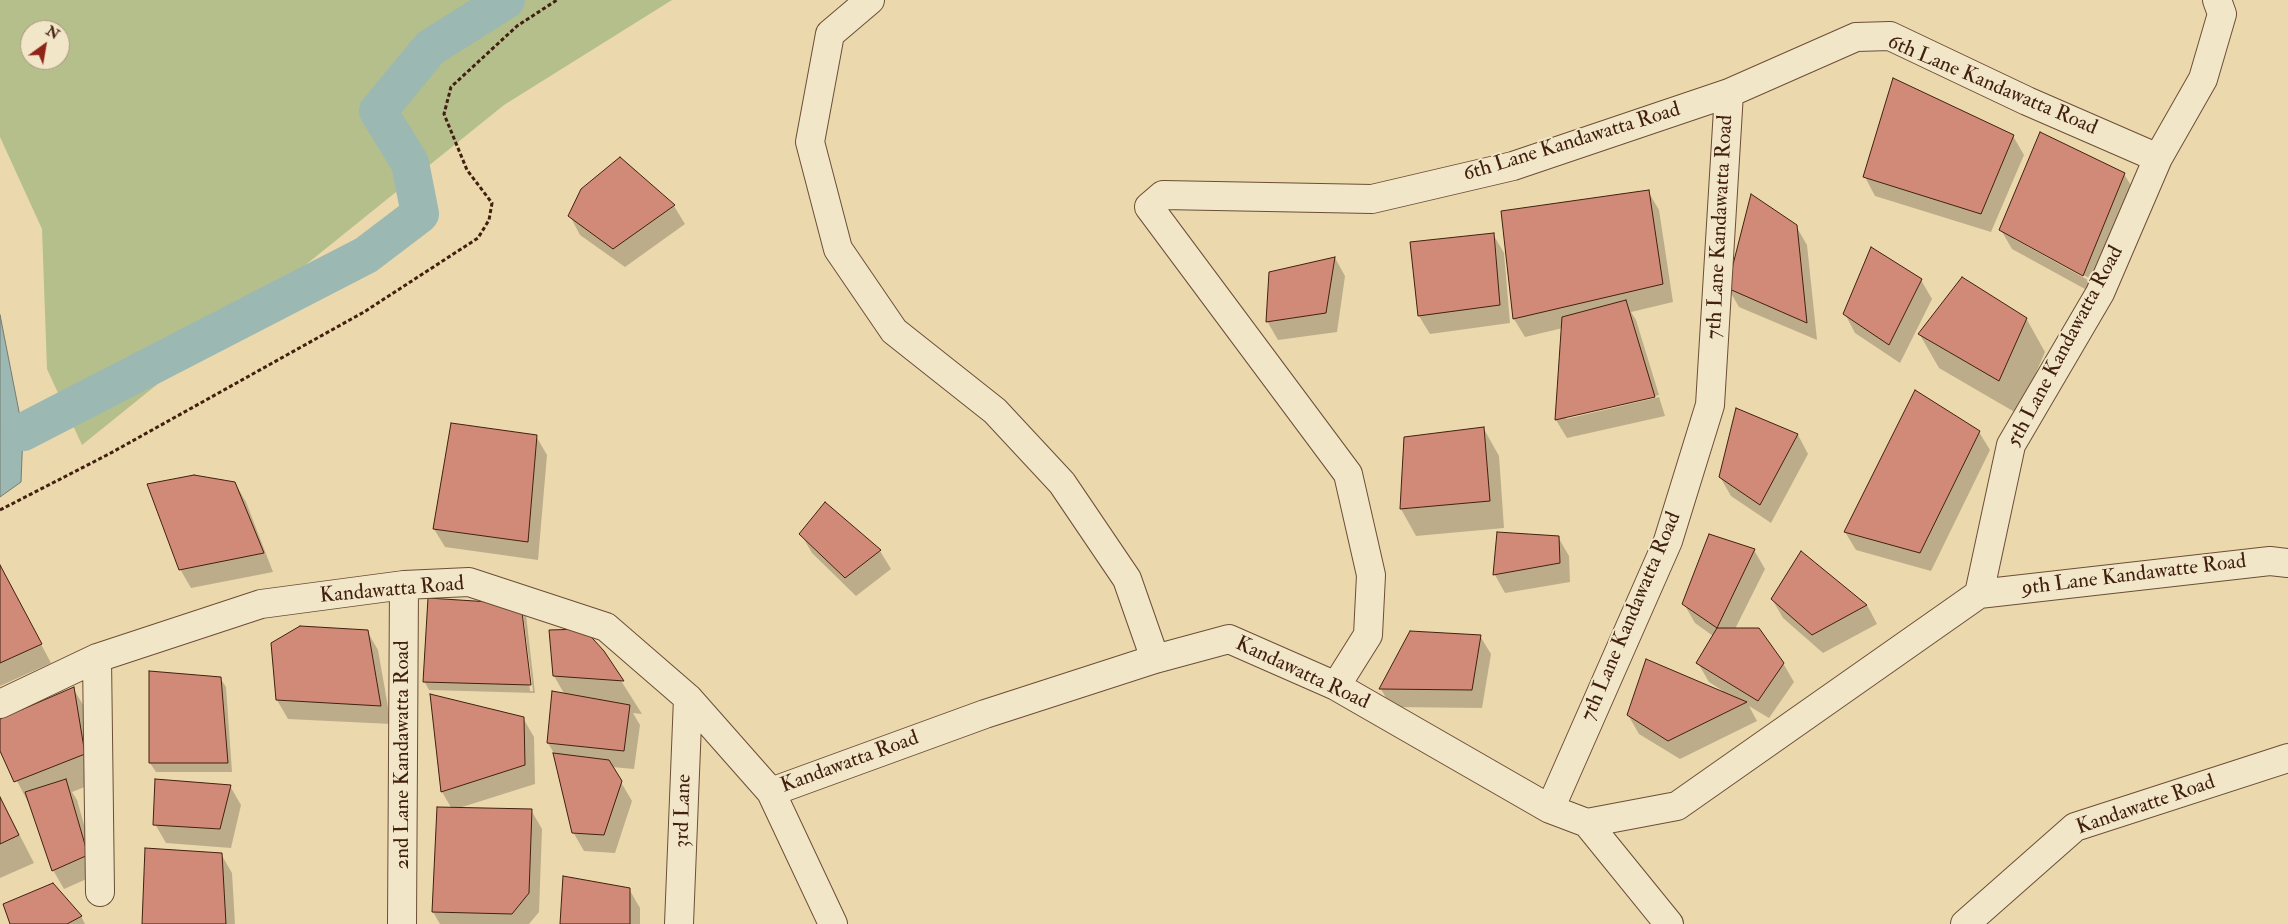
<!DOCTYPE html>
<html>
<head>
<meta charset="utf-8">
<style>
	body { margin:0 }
	#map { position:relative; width:2288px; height:924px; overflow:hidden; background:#ebd8ac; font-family:"IM FELL Double Pica",serif }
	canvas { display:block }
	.north { position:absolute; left:20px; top:20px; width:50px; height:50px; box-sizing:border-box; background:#f2e6c9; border:1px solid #ac977f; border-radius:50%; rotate:32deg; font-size:14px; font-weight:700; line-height:20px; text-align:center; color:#422010 }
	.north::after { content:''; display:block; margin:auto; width:18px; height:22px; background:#8f2418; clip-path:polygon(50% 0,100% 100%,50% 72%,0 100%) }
</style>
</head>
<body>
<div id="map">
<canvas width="2288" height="924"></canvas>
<div class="north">N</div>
</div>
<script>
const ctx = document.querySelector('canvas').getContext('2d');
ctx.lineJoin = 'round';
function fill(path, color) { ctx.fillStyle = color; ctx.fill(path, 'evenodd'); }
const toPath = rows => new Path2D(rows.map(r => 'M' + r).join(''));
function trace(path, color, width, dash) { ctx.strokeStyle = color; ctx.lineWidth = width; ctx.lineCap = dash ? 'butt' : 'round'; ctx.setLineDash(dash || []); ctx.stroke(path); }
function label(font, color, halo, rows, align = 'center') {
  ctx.font = font + ' "IM FELL Double Pica",serif'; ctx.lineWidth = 4; ctx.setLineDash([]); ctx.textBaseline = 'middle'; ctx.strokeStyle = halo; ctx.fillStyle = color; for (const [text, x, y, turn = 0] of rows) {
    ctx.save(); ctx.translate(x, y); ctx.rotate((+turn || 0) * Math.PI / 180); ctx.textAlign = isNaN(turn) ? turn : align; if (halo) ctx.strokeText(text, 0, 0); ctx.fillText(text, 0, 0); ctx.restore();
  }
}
fill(toPath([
	[0,0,672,0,504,105,82,445,47,369,42,229,0,137],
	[30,30,60,30,60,60,30,60]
]), '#b5bf8c');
const water = toPath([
	[0,315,23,432,21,482,0,497,0,315]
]);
fill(water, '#9bb8b2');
trace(water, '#777b71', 1);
fill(toPath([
	[2013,136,2024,155,1991,232,1875,196,1865,177],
	[620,159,674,206,685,224,625,267,580,235,570,216],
	[2124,174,2135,192,2094,294,2012,249,2001,230],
	[2014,237,2089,278,2088,280,2014,239],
	[1648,191,1659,210,1673,302,1631,312,1636,320,1659,395,1566,416,1566,419,1659,397,1665,416,1567,438,1556,420,1563,328,1525,337,1514,319,1502,212],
	[1796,226,1807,245,1817,340,1739,307,1728,288],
	[1493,234,1504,253,1510,323,1430,334,1419,316],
	[1335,258,1345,276,1337,332,1278,340,1267,321],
	[1921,280,1932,299,1900,363,1855,333,1845,314],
	[2026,318,2045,352,2018,414,1939,368,1920,335],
	[1737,409,1798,435,1808,454,1771,523,1731,496,1720,477],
	[1484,429,1499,456,1504,528,1416,536,1401,509,1406,438],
	[1979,432,1990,450,1931,571,1856,550,1845,532],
	[536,436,547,455,538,560,445,547,434,529],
	[235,483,246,502,273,572,191,588,180,569],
	[825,504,880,551,891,569,856,596,812,553,801,534],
	[1498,533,1558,537,1569,556,1570,582,1505,593,1495,575],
	[1754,550,1765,569,1735,629,1783,663,1794,682,1769,718,1749,706,1757,721,1680,759,1639,734,1628,715,1723,693,1723,691,1709,682,1698,663,1713,636,1695,623,1684,604],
	[1801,553,1867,605,1877,624,1823,653,1783,618,1772,599],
	[0,567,51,663,0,686],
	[520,606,526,615,535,693,429,690,424,681],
	[521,613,523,613,533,691,530,691],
	[367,631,378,650,391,724,288,719,277,700],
	[1480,636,1491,654,1482,708,1391,707,1381,689],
	[603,652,642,714,633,713,640,725,634,769,612,767,632,801,615,853,584,851,573,832,555,755,548,743,565,695,554,676],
	[220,678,226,687,232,772,156,772,150,763],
	[73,688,89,715,100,781,72,792,77,800,98,874,64,889,53,870,31,808,0,748,0,720],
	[431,695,523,718,534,737,535,784,459,808,531,810,542,829,539,912,529,924,440,924,433,912,452,809,442,792],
	[230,786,241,805,231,848,166,843,155,824],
	[0,797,34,863,0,878],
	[221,854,232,873,235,924,143,924],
	[629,889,640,908,640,924,562,924],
	[81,916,85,924,11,924]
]), '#0003');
trace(toPath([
	[23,432,366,255,420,214,410,163,378,111,430,48,506,0]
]), '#9bb8b2', 38);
const building = toPath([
	[1893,78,2014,135,1981,214,1863,177,1893,78],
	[2040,132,2125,173,2083,276,1999,230,2040,132],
	[620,157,675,205,613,249,568,216,581,189,620,157],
	[1649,190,1663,284,1513,319,1501,211,1649,190],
	[1751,194,1797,225,1807,323,1727,288,1751,194],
	[1494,233,1500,305,1418,316,1410,242,1494,233],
	[1871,247,1922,279,1889,345,1843,314,1871,247],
	[1335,257,1326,313,1266,322,1269,272,1335,257],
	[1962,277,2027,318,1999,381,1918,334,1962,277],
	[1626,300,1655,397,1555,420,1562,317,1626,300],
	[1915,390,1980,431,1920,553,1844,532,1915,390],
	[1736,408,1798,434,1760,505,1719,477,1736,408],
	[451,423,537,435,528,542,433,529,451,423],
	[1484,427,1490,501,1400,509,1404,437,1484,427],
	[194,475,235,482,264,553,179,570,147,484,194,475],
	[825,502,881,550,845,578,799,534,825,502],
	[1497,532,1559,536,1560,563,1493,575,1497,532],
	[1709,534,1755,549,1717,628,1682,604,1709,534],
	[1801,551,1867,605,1812,635,1771,599,1801,551],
	[0,565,42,644,0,663,0,565],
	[428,598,521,604,531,685,423,682,428,598],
	[300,626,368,630,381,706,276,700,271,643,300,626],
	[1717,628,1759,628,1784,663,1758,701,1696,663,1717,628],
	[584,629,604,651,624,681,553,676,549,630,584,629],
	[1410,631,1481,635,1472,690,1379,689,1410,631],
	[1646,659,1747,702,1668,741,1627,715,1646,659],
	[149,671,221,677,228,763,149,763,149,671],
	[74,687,85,754,14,782,0,751,0,719,74,687],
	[552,691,630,705,624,751,547,743,552,691],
	[430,694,524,717,525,765,441,792,430,694],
	[553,753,609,760,622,781,604,835,572,833,553,753],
	[66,779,88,855,52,871,25,792,66,779],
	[155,779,231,785,220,829,153,825,155,779],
	[0,797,19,835,0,844,0,797],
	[437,807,532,809,529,893,512,914,432,912,437,807],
	[145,848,222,853,226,924,142,924,145,848],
	[563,876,630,888,630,924,560,924,563,876],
	[53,883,82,916,67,924,10,924,3,904,53,883]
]);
fill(building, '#d18a77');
trace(building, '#422010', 1);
const street = toPath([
	[870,0,830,34,810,142,838,249,894,331,995,411,1062,483,1127,579,1155,659],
	[1979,594,2011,445,2100,293,2158,158,2203,79,2222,14,2217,0],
	[97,658,100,892],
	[1336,686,1368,635,1371,575,1348,474,1149,207,1163,195,1372,199,1513,166,1729,93,1856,37,1890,36,2027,101,2158,158],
	[0,704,97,658,261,604,404,585,469,582,606,627,688,698,771,792,833,924],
	[771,792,985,714,1155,659,1229,639,1336,686,1550,809,1587,823],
	[1550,809,1668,541,1710,405,1729,93],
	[1587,823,1677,806,1979,594,2270,561,2288,563],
	[1587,823,1669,924],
	[402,924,404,585],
	[679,924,688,698],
	[1965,924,2075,827,2288,758]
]);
trace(street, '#6c4e37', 30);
trace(toPath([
	[0,510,109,454,364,312,478,238,489,220,492,203,467,170,444,114,451,87,517,26,557,0]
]), '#422010', 3, [4, 2.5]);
trace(street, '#f2e6c9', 28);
label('21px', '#422010', '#f2e6c9', [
	["6th Lane Kandawatta Road",1992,86,23],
	["6th Lane Kandawatta Road",1572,143,-17],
	["7th Lane Kandawatta Road",1721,227,-87],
	["5th Lane Kandawatta Road",2066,347,-62],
	["9th Lane Kandawatte Road",2134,576,-7],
	["Kandawatta Road",392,591,-5],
	["7th Lane Kandawatta Road",1632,617,-67],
	["Kandawatta Road",1302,674,25],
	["2nd Lane Kandawatta Road",403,755,-90],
	["Kandawatta Road",850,763,-20],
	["Kandawatte Road",2146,806,-19],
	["3rd Lane",684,811,-88]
]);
</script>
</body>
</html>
